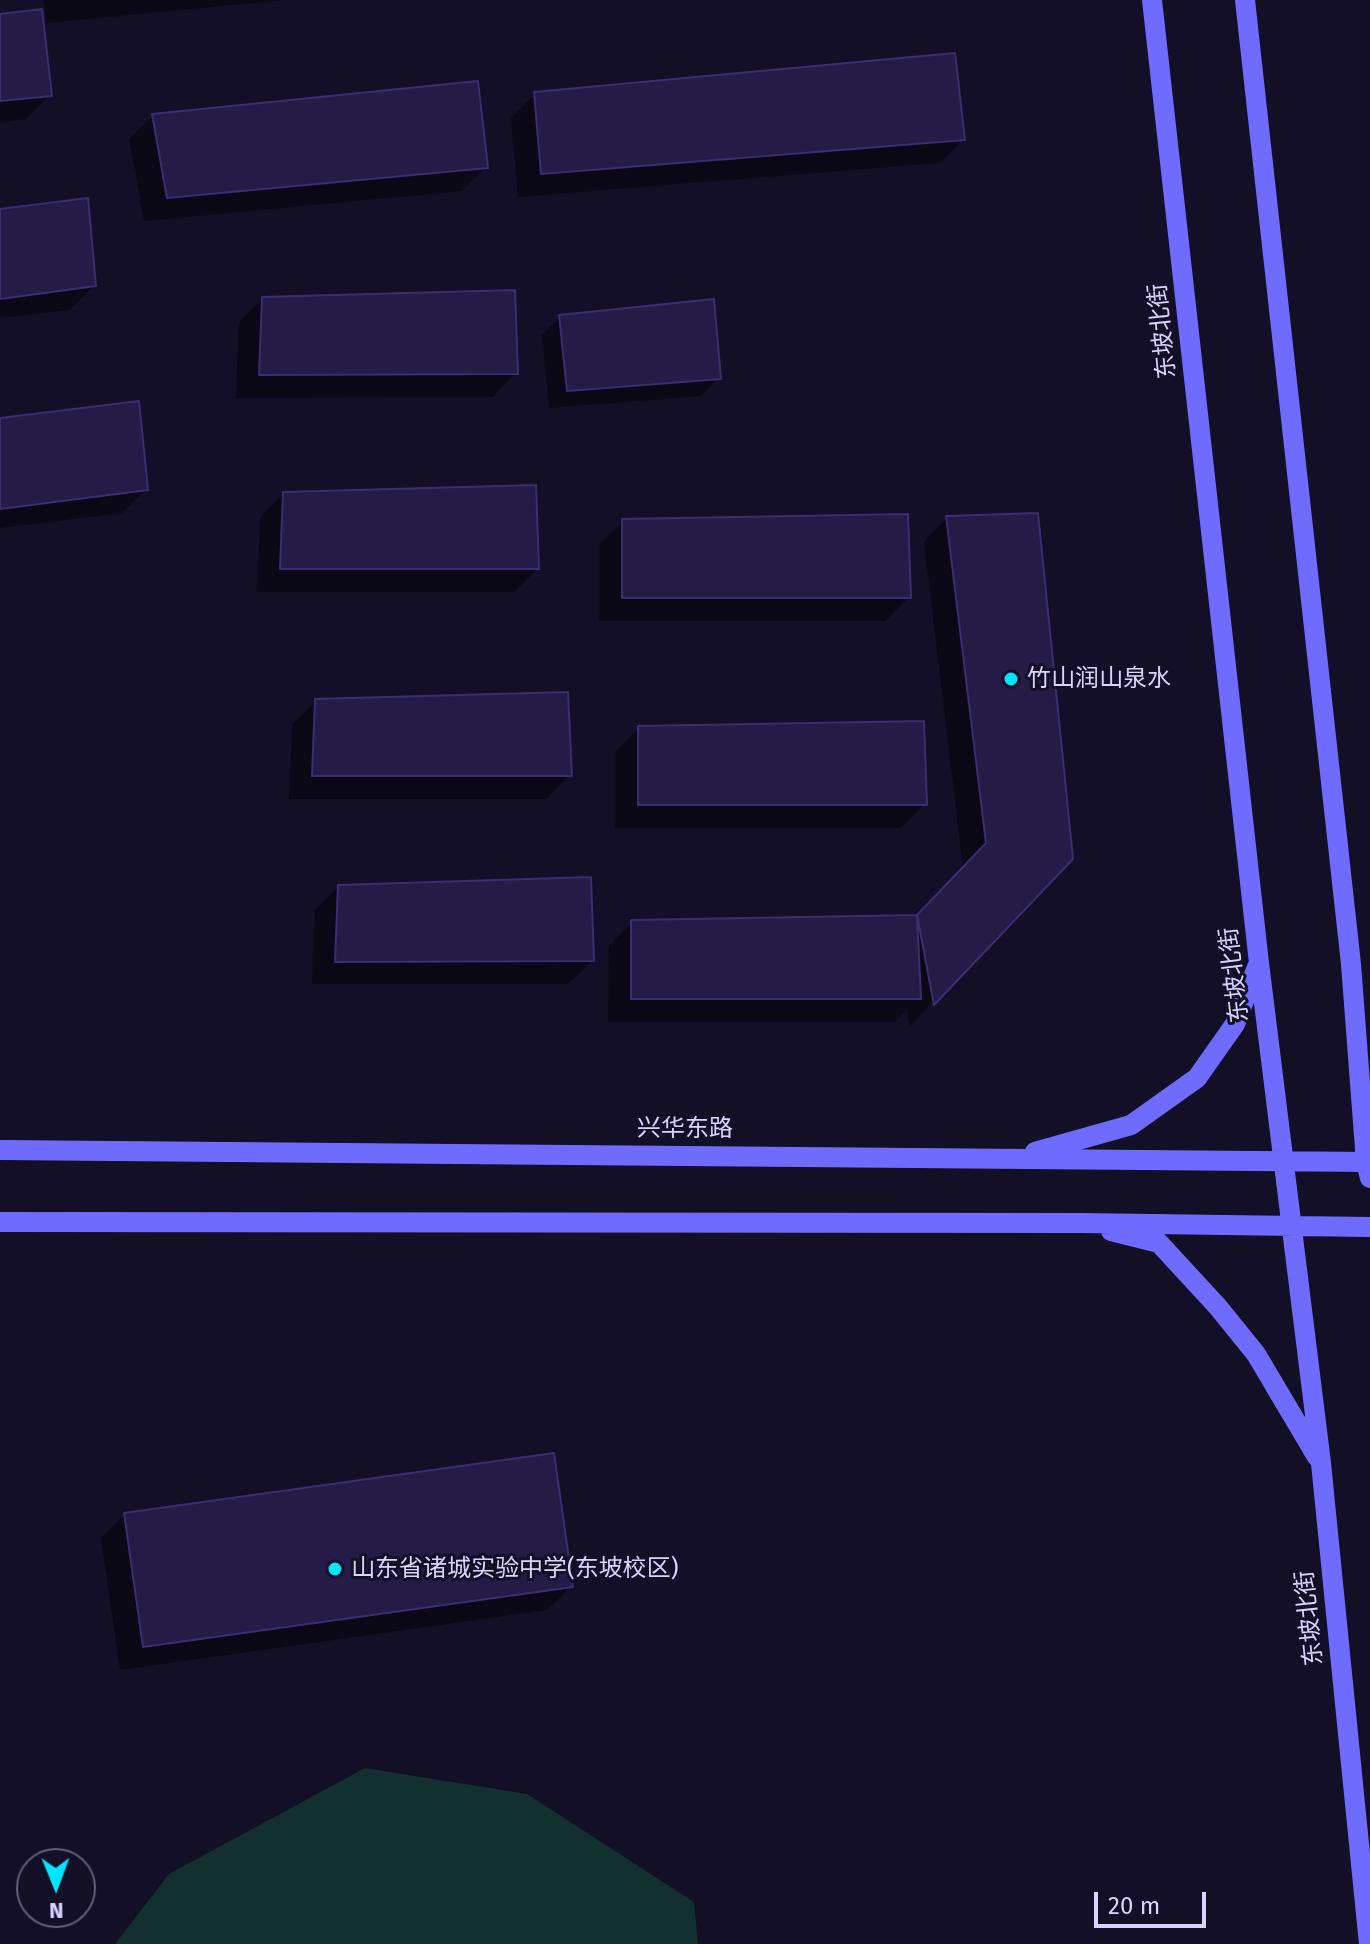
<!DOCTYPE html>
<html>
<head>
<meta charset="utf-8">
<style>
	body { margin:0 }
	#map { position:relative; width:1370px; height:1944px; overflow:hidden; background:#130f26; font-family:"Fira Sans",sans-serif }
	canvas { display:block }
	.north { position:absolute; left:16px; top:1848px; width:80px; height:80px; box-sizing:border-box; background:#130f26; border:2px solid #625e7d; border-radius:50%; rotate:179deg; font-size:22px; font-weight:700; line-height:32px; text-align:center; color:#d9d4ff }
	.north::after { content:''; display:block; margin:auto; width:28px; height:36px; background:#00e5ff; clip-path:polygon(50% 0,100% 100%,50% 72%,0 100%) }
	.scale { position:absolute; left:1094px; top:1892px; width:112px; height:36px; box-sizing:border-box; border:4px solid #d9d4ff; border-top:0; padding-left:10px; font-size:24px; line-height:28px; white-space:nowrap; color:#d9d4ff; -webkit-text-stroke:6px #130f26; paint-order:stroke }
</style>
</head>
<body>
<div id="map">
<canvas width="1370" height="1944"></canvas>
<div class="north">N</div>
<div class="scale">20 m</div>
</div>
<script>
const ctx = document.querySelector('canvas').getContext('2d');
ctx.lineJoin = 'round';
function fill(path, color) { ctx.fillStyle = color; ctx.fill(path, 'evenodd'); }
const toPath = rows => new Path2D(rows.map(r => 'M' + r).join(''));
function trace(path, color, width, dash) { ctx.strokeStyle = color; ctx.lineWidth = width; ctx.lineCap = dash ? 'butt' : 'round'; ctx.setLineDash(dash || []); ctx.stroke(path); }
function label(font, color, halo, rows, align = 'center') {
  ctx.font = font + ' "Fira Sans","Noto Sans SC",sans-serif'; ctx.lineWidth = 6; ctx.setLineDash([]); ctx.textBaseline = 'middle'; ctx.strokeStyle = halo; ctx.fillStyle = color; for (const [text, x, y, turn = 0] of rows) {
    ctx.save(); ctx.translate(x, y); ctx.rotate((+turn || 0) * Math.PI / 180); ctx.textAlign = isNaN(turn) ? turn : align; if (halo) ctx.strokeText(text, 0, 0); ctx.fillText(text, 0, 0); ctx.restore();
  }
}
fill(toPath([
	[365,1768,527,1794,694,1902,698,1944,115,1944,169,1874]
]), '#12302f');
fill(toPath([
	[43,0,284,0,47,23],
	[0,16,50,95,26,119,0,122],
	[535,94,963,139,939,163,518,197,511,118],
	[153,116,486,167,462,191,144,221,129,139],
	[0,211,94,286,70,310,0,318],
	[263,299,516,373,493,397,236,398,239,323],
	[560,317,719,378,701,396,549,408,542,335],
	[0,420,146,489,122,513,0,528],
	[284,494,537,569,514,592,257,592,260,518],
	[947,518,1071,859,910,1026,907,1010,895,1022,608,1022,609,946,632,922,917,917,963,868,924,542],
	[623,521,909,597,885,621,599,621,599,545],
	[316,701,569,775,546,799,289,799,292,725],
	[639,728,925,804,901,828,615,828,615,752],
	[339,887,592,961,568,984,312,984,315,910],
	[125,1515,571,1587,547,1610,120,1670,101,1538]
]), '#0007');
const building = toPath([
	[42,9,52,96,0,101,0,14,42,9],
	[955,53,965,140,541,174,534,92,955,53],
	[478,81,488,168,167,198,152,114,478,81],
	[88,198,96,286,0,299,0,209,88,198],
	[515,290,518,374,259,375,262,297,515,290],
	[714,299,721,379,567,391,559,315,714,299],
	[139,401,148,490,0,509,0,418,139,401],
	[536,485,539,569,280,569,283,492,536,485],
	[1038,513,1073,859,934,1005,917,915,986,843,946,516,1038,513],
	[908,514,911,598,622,598,622,519,908,514],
	[568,692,572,776,312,776,315,699,568,692],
	[924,721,927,805,638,805,638,726,924,721],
	[591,877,594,961,335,962,338,885,591,877],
	[917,915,921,999,631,999,631,920,917,915],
	[554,1453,573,1587,143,1647,124,1513,554,1453]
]);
fill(building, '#241b47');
trace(building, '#3b2d73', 2);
trace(toPath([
	[1152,0,1259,963,1321,1463,1369,1944],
	[1245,0,1351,964,1366,1162,1370,1178],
	[0,1150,1370,1162],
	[1035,1152,1131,1125,1197,1078,1235,1024,1257,967],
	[0,1222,1080,1223,1370,1227],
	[1111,1231,1159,1243,1218,1307,1256,1354,1317,1457]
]), '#6f6bff', 20);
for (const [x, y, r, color] of [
	[1011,679,8,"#00e5ff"],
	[335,1569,8,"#00e5ff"]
]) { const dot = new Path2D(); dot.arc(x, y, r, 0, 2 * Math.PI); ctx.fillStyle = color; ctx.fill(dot); trace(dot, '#130f26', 3); }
label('24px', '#d9d4ff', '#130f26', [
	["东坡北街",1163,331,-96],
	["东坡北街",1235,975,-97],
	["兴华东路",685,1129],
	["东坡北街",1310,1618,-96]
]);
label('24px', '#d9d4ff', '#130f26', [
	["竹山润山泉水",1027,679],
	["山东省诸城实验中学(东坡校区)",351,1569]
], 'left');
</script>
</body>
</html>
